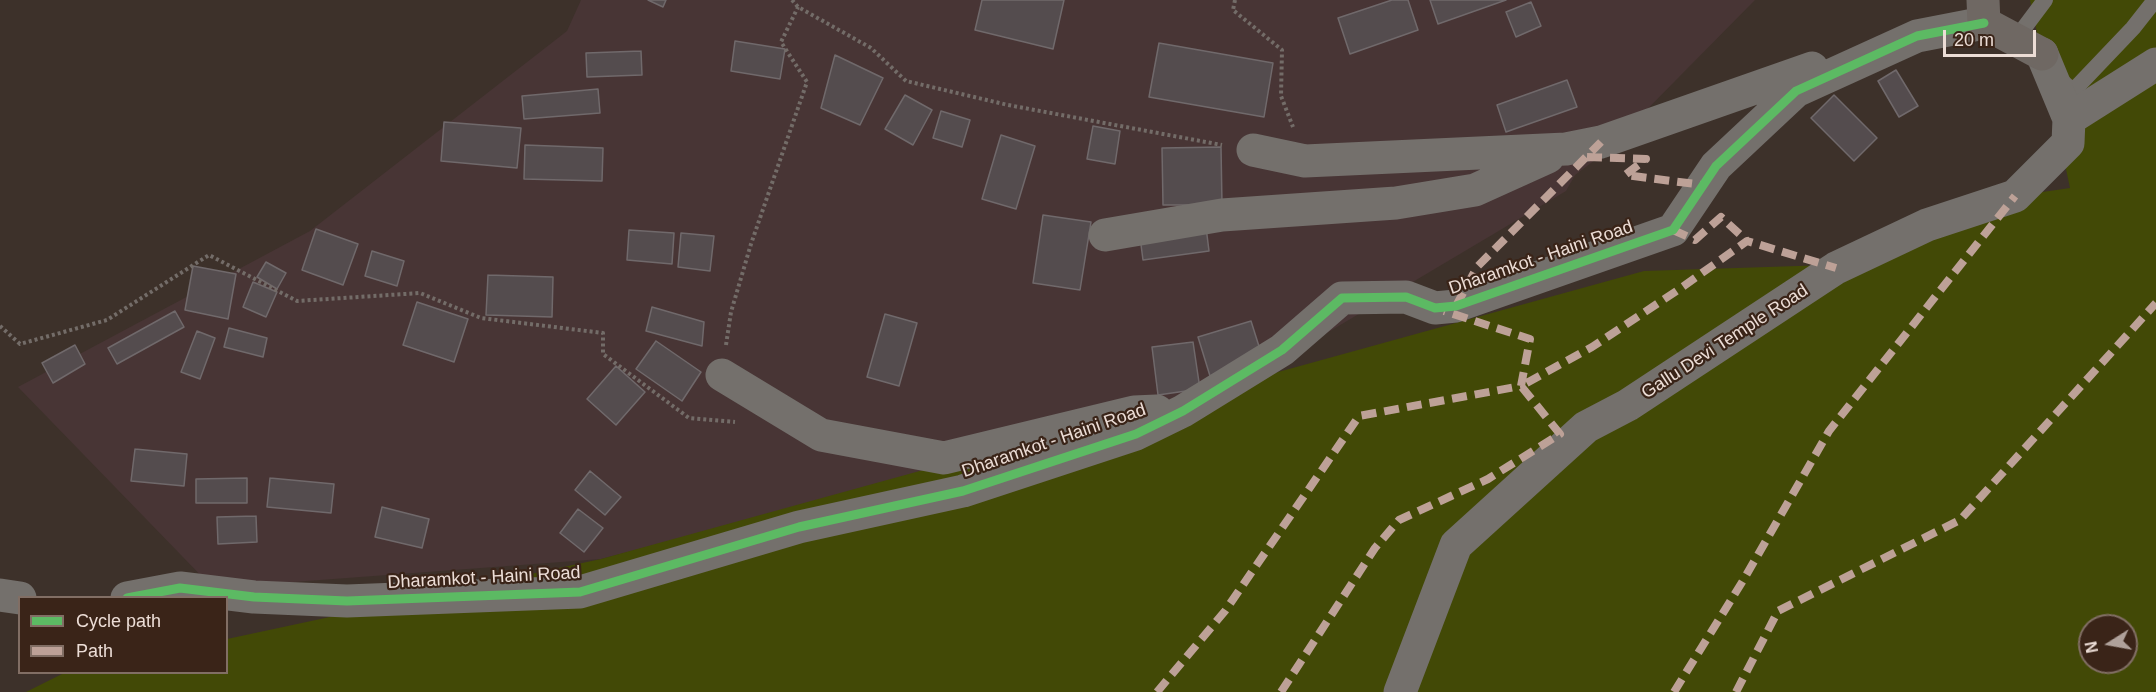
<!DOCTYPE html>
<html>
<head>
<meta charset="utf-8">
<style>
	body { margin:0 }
	#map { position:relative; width:2156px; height:692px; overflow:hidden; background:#3d312a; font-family:Helvetica,sans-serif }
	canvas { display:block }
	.legend { position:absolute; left:18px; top:596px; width:210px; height:78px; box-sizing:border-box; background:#3a2418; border:2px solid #816e64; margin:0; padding:8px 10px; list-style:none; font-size:18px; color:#ecddd6 }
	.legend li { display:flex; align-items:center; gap:12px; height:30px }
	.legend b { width:30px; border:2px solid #816e64 }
	.north { position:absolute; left:2078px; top:614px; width:60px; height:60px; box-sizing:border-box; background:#3a2418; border:2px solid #816e64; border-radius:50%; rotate:259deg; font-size:16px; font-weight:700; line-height:24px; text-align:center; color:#ecddd6 }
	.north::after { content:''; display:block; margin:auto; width:21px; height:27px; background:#afa19a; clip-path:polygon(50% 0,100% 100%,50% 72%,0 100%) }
	.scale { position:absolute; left:1943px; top:30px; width:93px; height:27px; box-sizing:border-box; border:3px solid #ecddd6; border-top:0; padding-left:8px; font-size:18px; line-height:21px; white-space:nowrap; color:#ecddd6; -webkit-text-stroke:4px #3a2418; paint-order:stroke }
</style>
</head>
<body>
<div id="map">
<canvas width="2156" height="692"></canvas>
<ul class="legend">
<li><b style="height:8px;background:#5cba63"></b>Cycle path</li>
<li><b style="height:8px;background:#bda197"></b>Path</li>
</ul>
<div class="north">N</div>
<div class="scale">20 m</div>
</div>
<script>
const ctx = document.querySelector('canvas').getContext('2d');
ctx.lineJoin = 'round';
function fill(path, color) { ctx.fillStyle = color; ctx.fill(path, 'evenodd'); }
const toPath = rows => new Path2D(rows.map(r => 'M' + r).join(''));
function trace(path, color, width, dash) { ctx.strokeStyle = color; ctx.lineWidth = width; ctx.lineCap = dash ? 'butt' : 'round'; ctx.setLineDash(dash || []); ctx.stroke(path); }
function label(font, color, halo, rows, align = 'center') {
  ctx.font = font + ' Helvetica,sans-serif'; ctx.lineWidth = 4.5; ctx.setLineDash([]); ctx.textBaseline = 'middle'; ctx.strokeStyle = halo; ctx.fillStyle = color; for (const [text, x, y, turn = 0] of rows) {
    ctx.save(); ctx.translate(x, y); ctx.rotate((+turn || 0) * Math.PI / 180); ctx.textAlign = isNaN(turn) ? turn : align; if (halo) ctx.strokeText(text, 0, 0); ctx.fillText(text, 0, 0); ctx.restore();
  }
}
fill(toPath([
	[581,0,1755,0,1603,154,1575,175,1566,191,1214,400,601,559,213,588,18,387,310,231,567,31]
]), '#483535');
fill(toPath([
	[2030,0,2156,0,2156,692,26,692,62,674,70,673,226,672,227,639,601,559,1644,271,1829,265,2015,196,2070,188],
	[2090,626,2126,626,2126,662,2090,662]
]), '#424906');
const building = toPath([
	[648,0,666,0,663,7,648,0],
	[982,0,1064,0,1053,49,975,30,982,0],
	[1392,0,1408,0,1418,30,1350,54,1338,18,1392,0],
	[1430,0,1506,0,1438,24,1430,0],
	[1531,2,1541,26,1516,37,1506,12,1531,2],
	[735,41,785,49,780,79,731,71,735,41],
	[1159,43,1273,63,1264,117,1149,97,1159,43],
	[641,51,642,75,587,77,586,53,641,51],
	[835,55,883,78,860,125,821,108,835,55],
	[1896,70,1918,106,1899,117,1878,81,1896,70],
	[1567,80,1577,107,1506,132,1497,105,1567,80],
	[598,89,600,113,524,119,522,96,598,89],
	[905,95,932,110,913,145,885,129,905,95],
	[1834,95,1877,138,1854,161,1811,118,1834,95],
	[941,111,970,120,962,147,933,138,941,111],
	[444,122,521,128,517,168,441,161,444,122],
	[1093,126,1120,131,1115,164,1087,159,1093,126],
	[1001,135,1035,146,1016,209,982,199,1001,135],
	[525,145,603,148,602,181,524,179,525,145],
	[1221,147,1222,205,1163,205,1162,148,1221,147],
	[1043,215,1091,222,1080,290,1033,283,1043,215],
	[1206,227,1209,251,1143,260,1140,237,1206,227],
	[316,229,358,244,343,285,302,270,316,229],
	[629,230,674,233,672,264,627,260,629,230],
	[681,233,714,236,710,271,678,267,681,233],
	[372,251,404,261,397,286,365,276,372,251],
	[266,262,286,273,277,289,257,277,266,262],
	[193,266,236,274,228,319,185,310,193,266],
	[488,275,553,277,552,317,486,315,488,275],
	[253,282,277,292,266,317,243,307,253,282],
	[417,302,468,319,454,362,403,345,417,302],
	[652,307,704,322,702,346,646,331,652,307],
	[175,311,184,327,117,364,108,348,175,311],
	[885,314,917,323,899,386,867,377,885,314],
	[1251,321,1263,359,1210,376,1198,337,1251,321],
	[229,328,267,338,263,357,224,347,229,328],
	[197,331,215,338,200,379,181,372,197,331],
	[656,341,701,372,682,401,636,369,656,341],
	[1193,342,1200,389,1158,395,1152,347,1193,342],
	[75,345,85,364,53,383,42,363,75,345],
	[616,366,645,392,616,425,587,399,616,366],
	[135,449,187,454,184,486,131,481,135,449],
	[590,471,621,497,605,515,575,490,590,471],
	[247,478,247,503,196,503,196,479,247,478],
	[270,478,334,484,331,513,267,507,270,478],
	[382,507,429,519,422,548,375,537,382,507],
	[578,509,603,528,584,552,560,533,578,509],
	[256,516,257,542,218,544,217,517,256,516]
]);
fill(building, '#544c4e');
trace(building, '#70696b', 1.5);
trace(toPath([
	[792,0,798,7,871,48,906,81,1008,105,1222,145],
	[1235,0,1233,10,1282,50,1281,96,1293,127],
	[0,326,20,344,107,320,209,255,297,301,420,293,481,318,603,333,603,354,689,418,735,422],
	[726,345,731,312,751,244,807,82,781,42,798,7]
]), '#736c68', 4, [3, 3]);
trace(toPath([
	[2015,40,2045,0],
	[2058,78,2073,91,2133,28,2155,0]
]), '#74706c', 16);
trace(toPath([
	[2069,119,2156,64],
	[1253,150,1305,161,1566,149,1601,142,1812,68],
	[1105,235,1222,215,1396,203,1475,190,1548,157],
	[722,375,821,435,944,458,1134,412,1157,411],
	[0,595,20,598],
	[127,598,180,588,254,597,347,601,580,592,799,527,963,491,1136,434,1183,411,1282,350,1342,298,1406,297,1435,308,1456,306,1673,230,1716,166,1796,91,1917,36,1984,23],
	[1400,692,1456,545,1586,427,1628,405,1836,268,1927,225,2015,196,2068,143,2069,119,2042,54]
]), '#74706c', 33);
trace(toPath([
	[1983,0,1984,23,2042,54]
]), '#6f6863', 33);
trace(toPath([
	[1587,157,1646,159,1625,175,1703,185],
	[1673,230,1695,240,1721,217,1747,241],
	[1456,306,1477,267,1601,142],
	[1157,692,1225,611,1359,416,1521,386,1530,339,1444,311],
	[1281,692,1375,548,1399,520,1488,479,1560,434,1521,386,1592,347,1678,290,1747,241,1836,268],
	[1674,692,1744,579,1829,431,2015,196],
	[1736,692,1778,611,1960,520,2156,303]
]), '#bda197', 8, [15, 8]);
trace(toPath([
	[127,598,180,588,254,597,347,601,580,592,799,527,963,491,1136,434,1183,411,1282,350,1342,298,1406,297,1435,308,1456,306,1673,230,1716,166,1796,91,1917,36,1984,23]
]), '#5cba63', 9);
label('18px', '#ecddd6', '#3a2418', [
	["Dharamkot - Haini Road",1541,258,-19],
	["Gallu Devi Temple Road",1725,342,-33],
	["Dharamkot - Haini Road",1054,441,-19],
	["Dharamkot - Haini Road",484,578,-3]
]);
</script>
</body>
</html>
